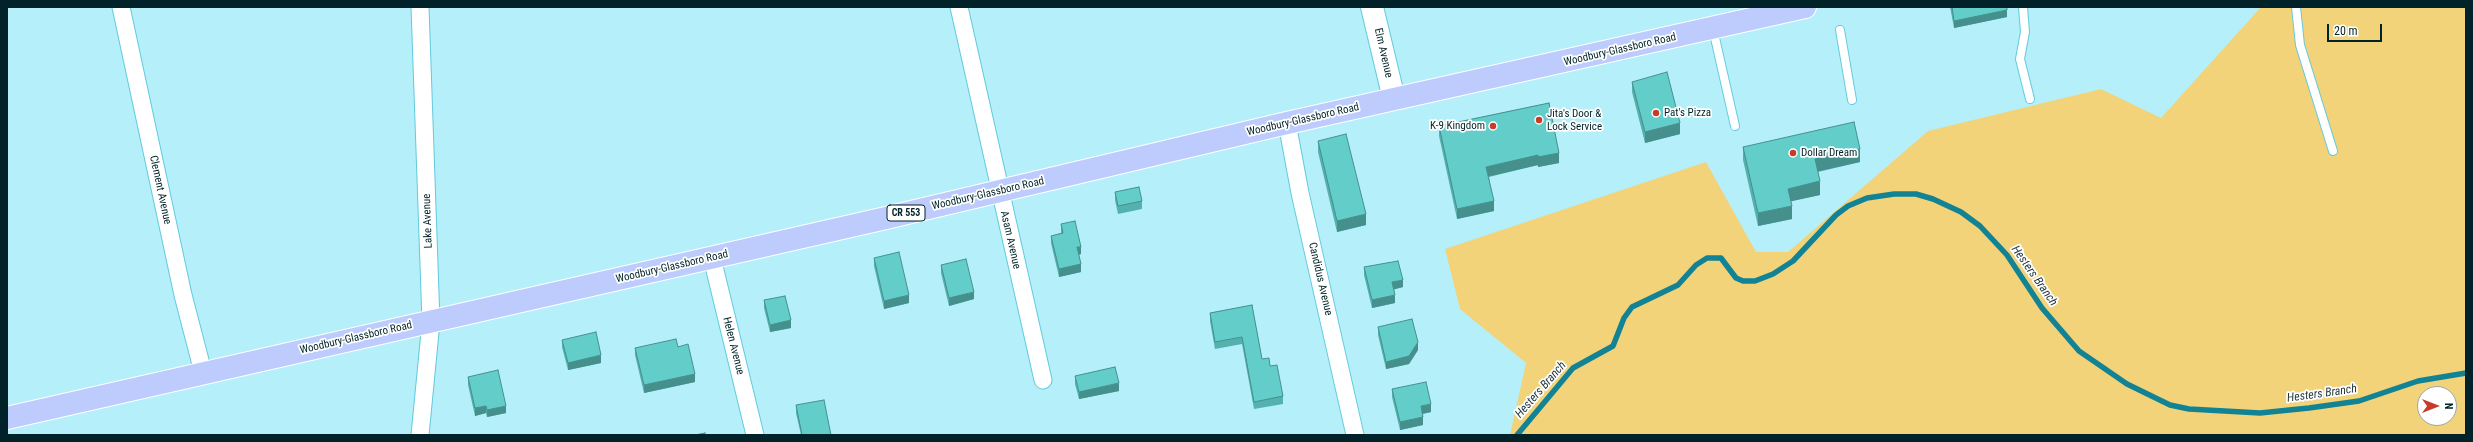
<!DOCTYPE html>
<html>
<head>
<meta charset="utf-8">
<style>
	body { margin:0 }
	#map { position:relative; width:2473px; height:442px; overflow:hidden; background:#b5effa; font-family:"Roboto Condensed",sans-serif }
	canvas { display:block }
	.frame { position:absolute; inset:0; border:8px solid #002228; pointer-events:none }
	.north { position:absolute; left:2417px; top:386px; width:40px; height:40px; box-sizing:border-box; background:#fff; border:1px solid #99a7a9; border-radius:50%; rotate:90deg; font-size:11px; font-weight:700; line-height:16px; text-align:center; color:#002228 }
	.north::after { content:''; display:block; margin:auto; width:14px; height:18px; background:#c73b28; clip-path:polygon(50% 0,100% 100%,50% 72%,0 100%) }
	.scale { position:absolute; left:2327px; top:24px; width:55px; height:18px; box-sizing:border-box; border:2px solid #002228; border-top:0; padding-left:5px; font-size:12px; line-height:14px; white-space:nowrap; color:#002228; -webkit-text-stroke:3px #fff; paint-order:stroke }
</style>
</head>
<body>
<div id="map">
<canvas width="2473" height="442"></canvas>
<div class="frame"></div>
<div class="north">N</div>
<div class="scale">20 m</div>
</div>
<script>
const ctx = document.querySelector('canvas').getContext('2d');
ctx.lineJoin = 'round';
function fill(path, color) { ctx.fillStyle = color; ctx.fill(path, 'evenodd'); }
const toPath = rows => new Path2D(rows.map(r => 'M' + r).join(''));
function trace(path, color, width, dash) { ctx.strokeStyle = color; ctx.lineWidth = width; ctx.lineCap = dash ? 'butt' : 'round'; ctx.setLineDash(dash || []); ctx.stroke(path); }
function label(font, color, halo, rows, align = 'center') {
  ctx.font = font + ' "Roboto Condensed",sans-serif'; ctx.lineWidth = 3.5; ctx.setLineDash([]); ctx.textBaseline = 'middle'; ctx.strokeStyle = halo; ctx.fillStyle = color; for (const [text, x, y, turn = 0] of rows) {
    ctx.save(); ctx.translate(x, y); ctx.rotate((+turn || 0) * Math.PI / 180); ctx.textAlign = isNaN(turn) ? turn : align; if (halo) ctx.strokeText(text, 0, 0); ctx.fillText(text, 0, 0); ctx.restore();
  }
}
fill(toPath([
	[2261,7,2466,7,2466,435,1510,435,1526,363,1460,309,1445,249,1706,162,1756,252,1788,252,1928,131,2101,89,2161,118],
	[2425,394,2449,394,2449,418,2425,418]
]), '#f2d37a');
trace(toPath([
	[1517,435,1573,368,1613,346,1624,318,1632,307,1678,285,1696,265,1707,258,1721,258,1736,278,1743,281,1755,281,1773,274,1793,261,1836,215,1848,206,1867,198,1894,194,1916,194,1933,199,1961,212,1980,226,2007,255,2042,308,2079,351,2127,384,2170,405,2189,409,2260,413,2309,408,2359,401,2418,381,2466,373]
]), '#128394', 5.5);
const lane = toPath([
	[2023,7,2025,32,2020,59,2030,99],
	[2296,7,2300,45,2333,151],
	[1713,29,1735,126],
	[1840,30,1852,100]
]);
const street = toPath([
	[121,7,183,295,203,372],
	[420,7,431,322,420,435],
	[959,7,1043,380],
	[1287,123,1300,193,1355,435],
	[712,258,755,435]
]);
const secondary = toPath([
	[1372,7,1394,99]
]);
const primary = toPath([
	[7,418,886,218,1287,123,1805,7]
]);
trace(lane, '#62cadd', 10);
trace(street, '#62cadd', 19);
trace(secondary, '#62cadd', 24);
trace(primary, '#fff', 24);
trace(lane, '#fff', 8);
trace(street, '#fff', 17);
trace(secondary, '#fff', 22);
trace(primary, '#bdcbfd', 22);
fill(toPath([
	[1950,7,2007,7,2007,17,1954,28],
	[1632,82,1680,134,1645,143,1632,92],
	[1549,103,1559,163,1538,167,1538,165,1489,177,1494,211,1457,219,1439,136,1439,126],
	[1318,141,1366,225,1337,232,1318,152],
	[1743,147,1860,162,1818,172,1820,195,1791,201,1792,219,1758,226,1743,160],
	[1115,192,1142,201,1142,209,1118,214,1115,200],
	[1061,224,1081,254,1079,255,1081,272,1059,277,1051,243,1051,236,1061,233],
	[874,258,909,303,884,309,874,266],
	[941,265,974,299,949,306,941,273],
	[1364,267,1403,287,1394,289,1395,303,1372,308,1364,275],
	[764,300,791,328,770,332,764,308],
	[1252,305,1262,359,1270,366,1283,396,1283,404,1254,409,1242,344,1215,349,1210,321,1210,313],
	[1378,327,1418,350,1409,364,1386,369,1378,335],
	[562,340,601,363,568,370,562,347],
	[678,347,695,382,644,393,635,355,635,348],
	[1075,376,1119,391,1079,399,1075,384],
	[468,377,506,413,487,417,486,413,475,416,468,385],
	[1392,389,1431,412,1423,414,1423,425,1400,430,1392,397],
	[796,405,831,435,801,435,796,413]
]), '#55b1ad');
fill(toPath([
	[2007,10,2007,17,1954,28,1954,21],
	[1680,123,1680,134,1645,143,1645,132],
	[1860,149,1860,162,1815,172,1815,159],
	[1559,153,1559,163,1538,167,1538,157],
	[1538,155,1538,165,1486,177,1486,167],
	[1820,181,1820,195,1788,202,1788,189],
	[1494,201,1494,211,1457,219,1457,209],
	[1792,206,1792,219,1758,226,1758,213],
	[1366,214,1366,225,1337,232,1337,221],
	[1077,247,1081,247,1081,254,1077,255],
	[1081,264,1081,272,1059,277,1059,269],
	[1403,280,1403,287,1392,290,1392,282],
	[974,292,974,299,949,306,949,298],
	[909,295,909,303,884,309,884,301],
	[1395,295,1395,303,1372,308,1372,300],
	[791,320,791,328,770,332,770,325],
	[1418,342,1418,350,1409,364,1386,369,1386,362],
	[601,355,601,363,568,370,568,363],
	[695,374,695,382,644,393,644,385],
	[1119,383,1119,391,1079,399,1079,392],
	[1431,404,1431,412,1421,414,1421,406],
	[486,406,486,413,475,416,475,408],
	[506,406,506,413,487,417,487,410],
	[1423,417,1423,425,1400,430,1400,422]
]), '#45908d');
const building = toPath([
	[1952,7,2007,7,2007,10,1954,21,1952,7],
	[1667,72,1680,123,1645,132,1632,82,1667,72],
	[1549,103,1559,153,1538,157,1538,155,1486,167,1494,201,1457,209,1439,126,1549,103],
	[1854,122,1860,149,1815,159,1820,181,1788,189,1792,206,1758,213,1743,147,1854,122],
	[1346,134,1366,214,1337,221,1318,141,1346,134],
	[1139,187,1142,201,1118,206,1115,192,1139,187],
	[1075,221,1081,247,1077,247,1081,264,1059,269,1051,236,1063,233,1061,224,1075,221],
	[899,252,909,295,884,301,874,258,899,252],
	[966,259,974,292,949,298,941,265,966,259],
	[1398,261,1403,280,1392,282,1395,295,1372,300,1364,267,1398,261],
	[785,296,791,320,770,325,764,300,785,296],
	[1252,305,1262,359,1269,358,1270,366,1277,365,1283,396,1254,402,1242,337,1215,342,1210,313,1252,305],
	[1412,319,1418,342,1409,356,1386,362,1378,327,1412,319],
	[596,332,601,355,568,363,562,340,596,332],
	[676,339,678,347,688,344,695,374,644,385,635,348,676,339],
	[1115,367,1119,383,1079,392,1075,376,1115,367],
	[498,370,506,406,487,410,486,406,475,408,468,377,498,370],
	[1426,382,1431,404,1421,406,1423,417,1400,422,1392,389,1426,382],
	[824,400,831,435,802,435,796,405,824,400],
	[705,433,705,435,695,435,705,433]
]);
fill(building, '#63cec9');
trace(building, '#45908d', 1);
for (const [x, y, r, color] of [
	[1656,113,4,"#c73b28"],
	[1539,120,4,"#c73b28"],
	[1493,126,4,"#c73b28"],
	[1793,153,4,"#c73b28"]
]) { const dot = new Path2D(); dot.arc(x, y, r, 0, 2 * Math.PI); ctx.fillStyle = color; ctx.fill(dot); trace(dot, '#fff', 1.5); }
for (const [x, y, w] of [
	[906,213,38]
]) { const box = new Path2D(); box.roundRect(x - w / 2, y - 8, w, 16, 3); ctx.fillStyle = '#fff'; ctx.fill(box); trace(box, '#002228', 1); }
label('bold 10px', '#002228', null, [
	["CR 553",906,213]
]);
label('11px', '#002228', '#fff', [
	["Woodbury-Glassboro Road",1620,50,-13],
	["Elm Avenue",1383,53,77],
	["Woodbury-Glassboro Road",1303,120,-13],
	["Clement Avenue",160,190,78],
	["Woodbury-Glassboro Road",988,194,-13],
	["Lake Avenue",428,221,-92],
	["Asam Avenue",1010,240,77],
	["Woodbury-Glassboro Road",672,267,-13],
	["Candidus Avenue",1320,279,77],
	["Woodbury-Glassboro Road",356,338,-13],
	["Helen Avenue",733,346,76]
]);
label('11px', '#002228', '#fff', [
	["Pat's Pizza",1664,113],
	["Jita's Door &",1547,114],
	["Lock Service",1547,127],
	["K-9 Kingdom",1485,126,"right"],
	["Dollar Dream",1801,153]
], 'left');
label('italic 12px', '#1f353a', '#fff', [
	["Hesters Branch",2034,276,55],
	["Hesters Branch",1541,390,-49],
	["Hesters Branch",2322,394,-8]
]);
</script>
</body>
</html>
